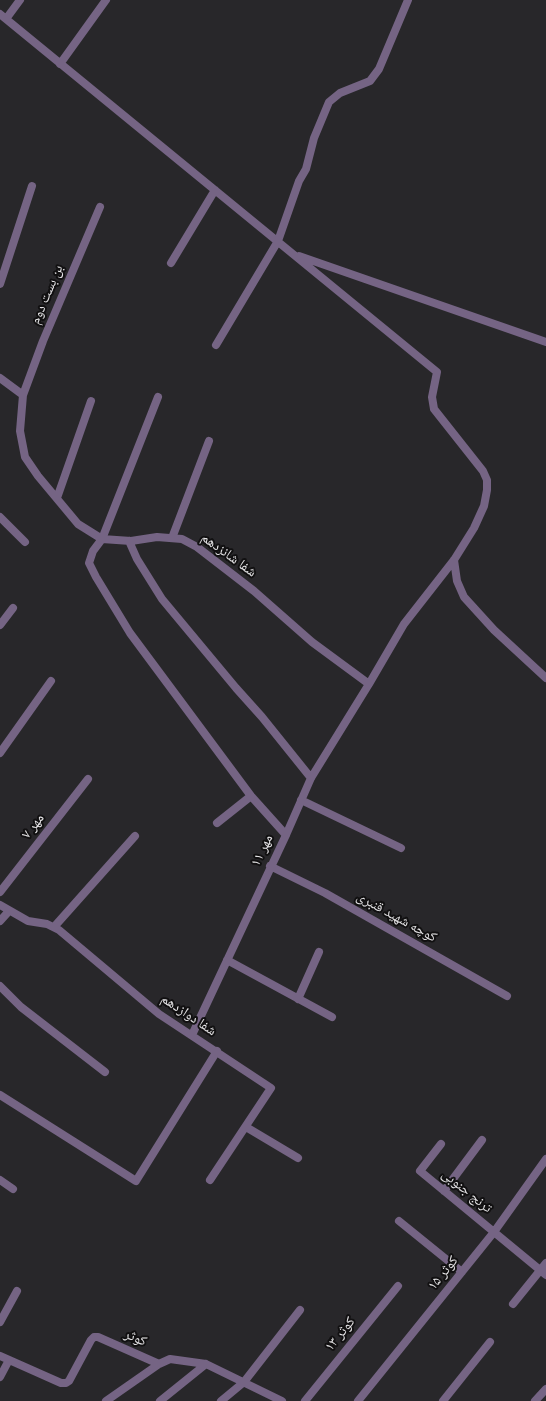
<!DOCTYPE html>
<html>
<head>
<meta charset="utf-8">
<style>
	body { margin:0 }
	canvas { display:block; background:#28272a }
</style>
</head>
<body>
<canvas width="546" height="1401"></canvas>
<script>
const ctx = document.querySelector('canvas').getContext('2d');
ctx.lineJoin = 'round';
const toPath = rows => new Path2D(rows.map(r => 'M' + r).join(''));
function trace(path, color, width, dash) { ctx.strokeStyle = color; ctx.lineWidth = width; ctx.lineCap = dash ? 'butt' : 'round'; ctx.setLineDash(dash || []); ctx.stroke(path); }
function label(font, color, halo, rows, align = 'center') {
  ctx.font = font + ' Spectral,"Noto Naskh Arabic",serif'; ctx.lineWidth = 4; ctx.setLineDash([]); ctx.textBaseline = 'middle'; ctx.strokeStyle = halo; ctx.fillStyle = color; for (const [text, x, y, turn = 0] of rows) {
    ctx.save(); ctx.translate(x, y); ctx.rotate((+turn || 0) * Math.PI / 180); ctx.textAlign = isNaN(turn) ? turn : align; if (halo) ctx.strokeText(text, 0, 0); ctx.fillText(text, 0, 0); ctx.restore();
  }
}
trace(toPath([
	[0,14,437,372,432,397,434,409,483,471,487,480,487,490,484,506,474,528,454,560,404,624,369,684,311,778,286,835,192,1035],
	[6,19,20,0],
	[60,64,106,0],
	[100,207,43,341,23,395,20,431,25,457,38,476,78,524,102,539,131,541,157,537,182,539,197,547,254,591,312,642,369,684],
	[299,256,546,342],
	[171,263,215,190],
	[0,284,32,186],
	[216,345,278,241,299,181,306,169,314,138,329,102,340,93,370,81,379,69,408,0],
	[0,378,23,395],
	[158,397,102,539,93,551,89,563,96,577,130,633,251,796,286,835],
	[57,498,91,401],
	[0,517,25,542],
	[172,538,209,441],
	[129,541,137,559,162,599,236,688,262,717,311,778],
	[454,560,457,581,464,597,494,630,546,678],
	[0,625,13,608],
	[0,753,51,681],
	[301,800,401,848],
	[217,823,251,796],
	[270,866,325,893,507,996],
	[0,892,88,779],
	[0,905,28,921,47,924,59,930,159,1014,271,1088,210,1180],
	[0,921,9,911],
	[54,927,135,836],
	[227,960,332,1017],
	[0,986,21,1007,105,1072],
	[298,999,319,952],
	[0,1095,136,1181,217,1051],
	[246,1127,298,1158],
	[441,1144,420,1171,546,1275],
	[0,1180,13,1189],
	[444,1191,482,1140],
	[399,1221,462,1272],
	[513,1304,546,1263],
	[0,1322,17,1291],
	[0,1356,61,1383,66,1383,69,1381,91,1340,94,1337,98,1337,159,1364,170,1359,206,1364,282,1401],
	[0,1377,9,1360],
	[106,1401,159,1364],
	[160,1401,206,1364],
	[221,1401,244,1382,300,1310],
	[305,1401,398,1286],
	[358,1401,494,1232,546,1159],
	[443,1401,490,1342],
	[535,1401,546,1389]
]), '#756484', 8);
label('14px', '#e4e3e5', '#111011', [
	["بن بست دوم",48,295,-67],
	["شفا شانزدهم",228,556,36],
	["مهر ۷",34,827,-52],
	["مهر ۱۱",263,851,-64],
	["کوچه شهید قنبری",396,918,29],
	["شفا دوازدهم",188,1016,34],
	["ترنج جنوبی",466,1192,39],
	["کوثر ۱۵",444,1274,-51],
	["کوثر ۱۳",341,1335,-51],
	["کوثر",135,1339,23]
]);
</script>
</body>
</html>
